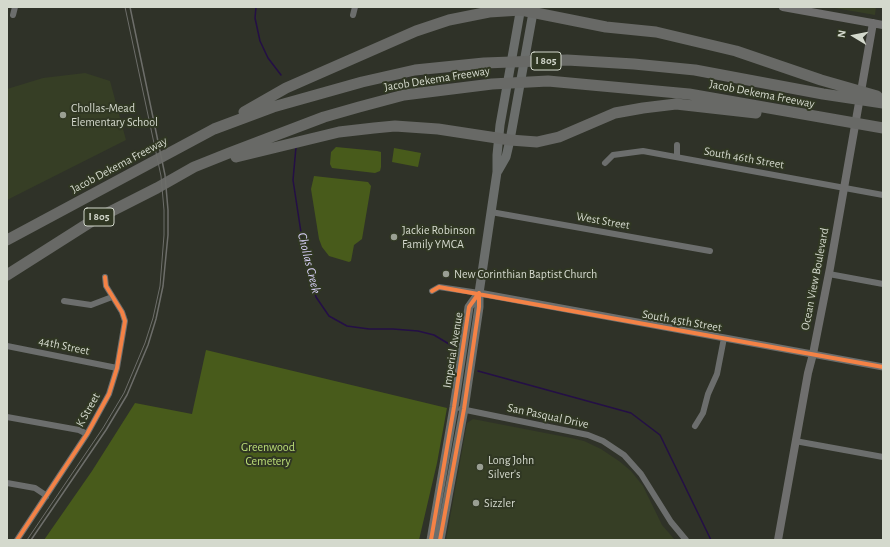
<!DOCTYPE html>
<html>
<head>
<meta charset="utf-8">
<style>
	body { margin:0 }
	#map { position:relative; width:890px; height:547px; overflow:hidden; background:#2f3228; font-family:"Alegreya Sans",sans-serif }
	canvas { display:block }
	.frame { position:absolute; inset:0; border:8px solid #d4d9cd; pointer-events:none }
	.north { position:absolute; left:834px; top:16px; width:40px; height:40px; -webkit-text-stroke:3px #303723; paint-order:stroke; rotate:280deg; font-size:11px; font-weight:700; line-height:16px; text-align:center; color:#d4d9cd }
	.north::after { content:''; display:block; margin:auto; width:14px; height:18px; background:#d4d9cd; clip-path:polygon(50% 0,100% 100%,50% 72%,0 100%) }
</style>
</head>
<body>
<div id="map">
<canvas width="890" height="547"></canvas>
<div class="frame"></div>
<div class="north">N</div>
</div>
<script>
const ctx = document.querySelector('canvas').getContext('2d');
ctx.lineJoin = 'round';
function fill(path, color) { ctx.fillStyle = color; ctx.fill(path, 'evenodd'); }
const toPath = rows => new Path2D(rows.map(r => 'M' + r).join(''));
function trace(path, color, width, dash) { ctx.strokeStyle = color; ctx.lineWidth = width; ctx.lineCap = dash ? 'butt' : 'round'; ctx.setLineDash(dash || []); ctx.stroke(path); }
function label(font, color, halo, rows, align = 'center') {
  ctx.font = font + ' "Alegreya Sans",sans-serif'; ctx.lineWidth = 4; ctx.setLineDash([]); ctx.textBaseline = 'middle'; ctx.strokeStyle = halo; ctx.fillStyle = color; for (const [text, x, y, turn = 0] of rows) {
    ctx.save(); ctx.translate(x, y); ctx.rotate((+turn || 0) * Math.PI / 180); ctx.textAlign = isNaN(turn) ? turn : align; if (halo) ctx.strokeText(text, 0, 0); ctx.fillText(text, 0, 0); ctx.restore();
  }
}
fill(toPath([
	[829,7,876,7,875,15],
	[85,73,110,81,126,140,7,200,7,89,43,78],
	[473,419,571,438,584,441,601,449,619,461,631,471,643,486,662,525,675,540,446,540,467,423]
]), '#363e25');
fill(toPath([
	[336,147,377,151,381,152,381,167,380,171,375,173,332,168,330,164,331,152],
	[394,148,421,153,418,167,392,162],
	[314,176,368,182,371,186,362,239,354,245,351,261,349,262,329,256,322,247,319,239,311,189],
	[206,350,447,408,437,463,419,540,44,540,92,471,135,403,192,414]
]), '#485b1b');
trace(toPath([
	[256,7,255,18,260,41,268,58,281,75],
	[296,147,293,180,302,239,316,297,329,316,347,326,369,329,393,329,418,331,434,335,454,347],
	[478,371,631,413,660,435,711,540]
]), '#240f46', 1.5);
trace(toPath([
	[13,15,15,7],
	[353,15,355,7],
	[677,157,677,145],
	[605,163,613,155,643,151,883,195],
	[491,212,710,251],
	[829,274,883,284],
	[432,291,439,287,479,293],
	[64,301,91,305,112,297],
	[7,346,117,368],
	[461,409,588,435,603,441,624,455,641,474,671,522,686,540],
	[7,417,79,430,87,434],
	[695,426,703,413,708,394,717,374,724,338],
	[795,441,883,457],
	[7,483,35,488,44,494,46,497],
	[17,540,87,434,109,394,117,368,125,321,122,312,106,286,105,277]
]), '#6c6e6d', 6);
trace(toPath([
	[479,293,883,367]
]), '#6c6e6d', 7);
trace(toPath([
	[783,7,883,25],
	[778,540,808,373,813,354,830,268,873,23]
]), '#6f6f6e', 8);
trace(toPath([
	[498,171,506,157,510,140,534,7],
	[431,540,454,407,469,307,479,293],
	[440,540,464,409,479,307,479,293,497,172,497,155,500,125,521,7]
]), '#6b6e6c', 9);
trace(toPath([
	[244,112,286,88,416,31,449,20,489,12,521,10,606,27,656,32,736,51,821,80,877,96],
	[236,157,339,132,374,128,395,126,438,129,510,140,537,142,559,137,615,113,643,108,676,104,756,113],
	[7,240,214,129,273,107,362,82,415,70,484,63,567,60,634,64,695,70,823,94,883,103],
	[7,275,92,221,157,188,194,167,229,153,324,117,359,107,404,95,492,84,548,81,689,94,883,128]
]), '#686966', 11);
trace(toPath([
	[27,540,103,428,124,393,145,343,153,318,160,286,164,235,164,210,161,176,125,7]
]), '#6d6e6a', 1);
trace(toPath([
	[31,540,106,430,127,395,148,345,156,319,163,286,168,235,168,210,165,175,130,7]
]), '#6d6e6a', 1.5);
trace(toPath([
	[432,291,439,287,883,367],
	[17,540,87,434,109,394,117,368,125,321,122,312,106,286,105,277],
	[431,540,454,407,469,307,479,293],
	[440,540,464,409,479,307,479,293]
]), '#f48246', 4);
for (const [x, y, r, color] of [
	[63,115,4,"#9a9f93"],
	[394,237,4,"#9a9f93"],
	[446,274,4,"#9a9f93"],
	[480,467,4,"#9a9f93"],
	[476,503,4,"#9a9f93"]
]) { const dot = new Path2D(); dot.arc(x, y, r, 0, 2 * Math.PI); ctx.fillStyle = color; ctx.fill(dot); trace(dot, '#303723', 1.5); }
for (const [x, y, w] of [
	[546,61,30],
	[99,217,30]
]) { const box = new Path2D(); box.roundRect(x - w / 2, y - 9, w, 18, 3); ctx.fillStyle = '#303723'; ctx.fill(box); trace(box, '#d4d9cd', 1); }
label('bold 11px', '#d4d9cd', null, [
	["I 805",546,61],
	["I 805",99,217]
]);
label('12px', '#d4d9cd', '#303723', [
	["Jacob Dekema Freeway",437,79,-9],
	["Jacob Dekema Freeway",762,94,11],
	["South 46th Street",744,158,10],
	["Jacob Dekema Freeway",119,165,-28],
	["West Street",603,221,10],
	["Ocean View Boulevard",815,279,-79],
	["South 45th Street",682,321,10],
	["44th Street",64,346,12],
	["Imperial Avenue",453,350,-81],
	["K Street",88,410,-61],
	["San Pasqual Drive",548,416,12]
]);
label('12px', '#d4d9cd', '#303723', [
	["Chollas-Mead",71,108],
	["Elementary School",71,122],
	["Jackie Robinson",402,230],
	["Family YMCA",402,244],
	["New Corinthian Baptist Church",454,274],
	["Long John",488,460],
	["Silver's",488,474],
	["Sizzler",484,503]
], 'left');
label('12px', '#bddf78', '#303723', [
	["Greenwood",268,447],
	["Cemetery",268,461]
]);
label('italic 13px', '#d7cff6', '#303723', [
	["Chollas Creek",309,263,76]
]);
</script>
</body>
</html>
